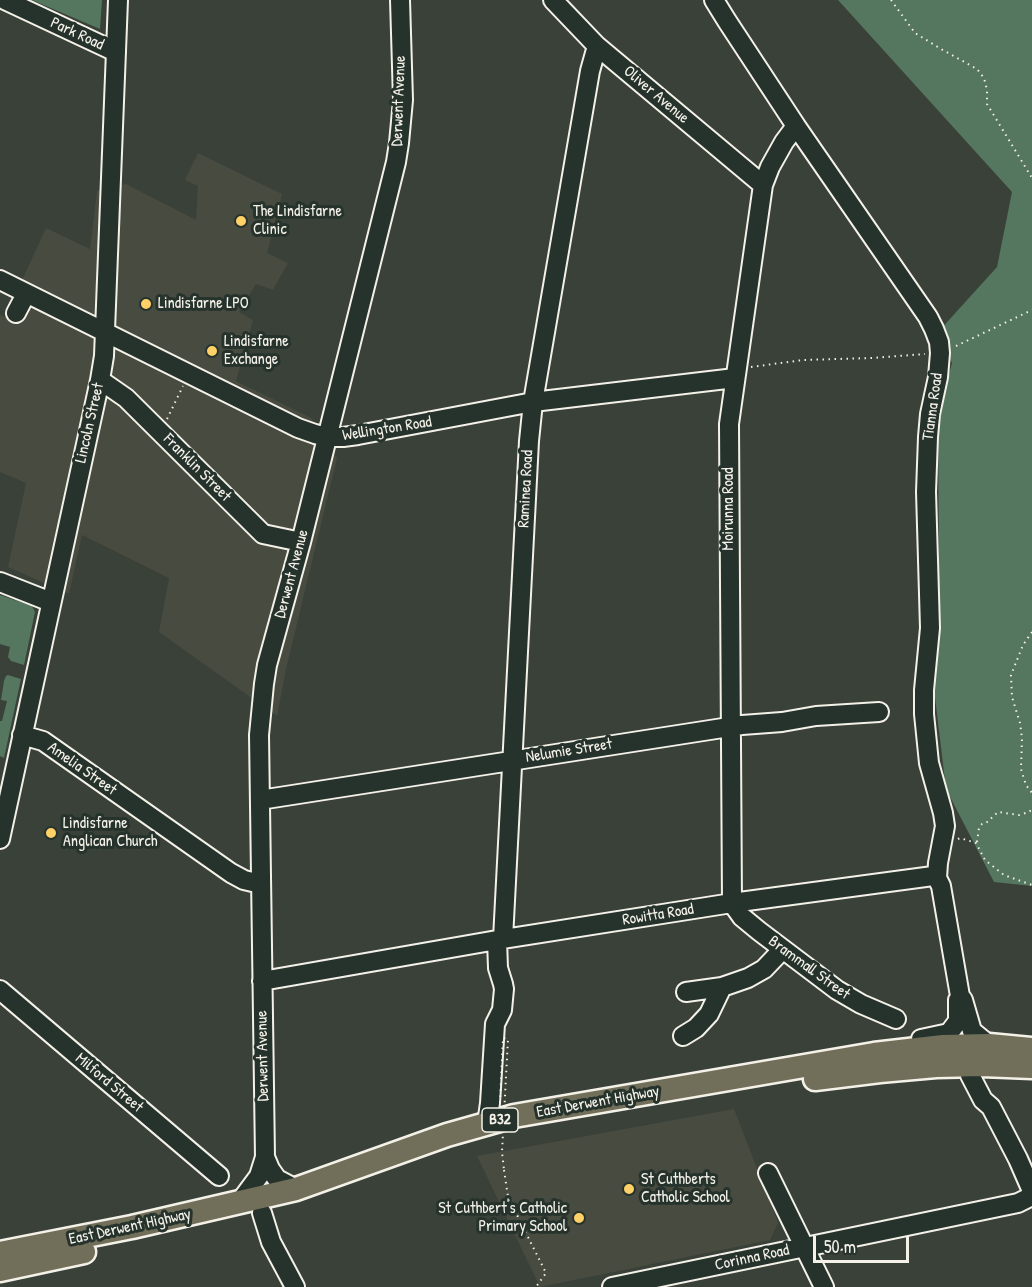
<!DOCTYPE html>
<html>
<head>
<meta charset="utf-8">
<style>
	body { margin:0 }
	#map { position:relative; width:1032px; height:1287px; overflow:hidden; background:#3a4138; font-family:"Patrick Hand",sans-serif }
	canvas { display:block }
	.scale { position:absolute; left:813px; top:1236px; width:96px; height:27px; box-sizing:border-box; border:3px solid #f4f1e8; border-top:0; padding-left:8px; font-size:18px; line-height:21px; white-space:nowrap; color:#f4f1e8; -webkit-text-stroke:4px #26332d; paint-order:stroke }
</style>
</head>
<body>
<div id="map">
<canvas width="1032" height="1287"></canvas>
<div class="scale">50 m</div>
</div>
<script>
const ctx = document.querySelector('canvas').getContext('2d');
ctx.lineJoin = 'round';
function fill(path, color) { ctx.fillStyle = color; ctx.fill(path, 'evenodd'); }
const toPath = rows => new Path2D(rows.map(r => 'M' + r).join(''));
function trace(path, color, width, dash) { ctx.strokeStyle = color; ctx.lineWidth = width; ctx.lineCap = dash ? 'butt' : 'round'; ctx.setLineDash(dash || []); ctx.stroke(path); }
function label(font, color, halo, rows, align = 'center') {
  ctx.font = font + ' "Patrick Hand",sans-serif'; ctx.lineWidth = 6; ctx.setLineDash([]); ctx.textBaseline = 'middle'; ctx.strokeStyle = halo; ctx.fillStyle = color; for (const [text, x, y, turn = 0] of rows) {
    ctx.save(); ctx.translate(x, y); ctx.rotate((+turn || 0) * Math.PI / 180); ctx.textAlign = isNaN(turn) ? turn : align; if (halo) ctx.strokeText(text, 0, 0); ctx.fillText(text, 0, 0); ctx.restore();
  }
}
fill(toPath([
	[198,153,282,194,267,253,288,263,273,290,256,284,239,312,253,320,236,381,311,418,337,458,286,669,277,716,159,632,169,578,82,535,69,594,8,567,26,483,0,472,0,315,5,317,46,228,90,249,97,191,126,184,196,220,198,186,185,180],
	[734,1109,778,1223,770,1240,540,1287,477,1156]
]), '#484b40');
fill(toPath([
	[32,0,102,0,100,29],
	[838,0,1032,0,1032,886,994,882,946,789,934,689,939,570,938,414,952,363,939,331,997,267,1012,192],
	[0,595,32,606,35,612,24,665,11,661,8,657,10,647,0,644],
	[8,675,21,679,4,758,0,756,0,721,2,721,7,701,1,700,4,681,6,676]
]), '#55765f');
const minor = toPath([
	[5,0,116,52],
	[553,0,597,46,763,185],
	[714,0,727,21,796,126,928,317,934,329,939,342,940,353,938,377,930,414,928,437,926,492,930,628,924,690,924,714,929,763,943,813,945,826,938,863,937,878],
	[796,126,784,142,770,167,763,185,729,424,732,903,742,917,759,931,837,990,861,1004,896,1019],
	[0,280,298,428,315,434,327,437,343,437,358,435,533,402,735,378],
	[16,313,26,294],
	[100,380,126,398,263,534,301,542],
	[0,582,51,602],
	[22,735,43,741,231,873,244,880,261,884],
	[260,800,742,725,782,722,816,716,879,712],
	[0,839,100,380,104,356,118,0],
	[503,939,529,441,533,402,590,71,597,46],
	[262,981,497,940,732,903,933,876,937,878,941,886,960,996,963,1000,972,1031,989,1045],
	[0,990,219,1176],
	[686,992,722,987,748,978,764,969,783,949],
	[683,1036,696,1028,709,1014,722,987],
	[921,1039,949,1033,958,1021,958,1000],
	[969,1053,968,1065,970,1075,983,1100,991,1107,1018,1159,1032,1191],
	[487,1124,490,1103,495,1024,502,1010,504,989,503,984,498,968,497,940],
	[265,1157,270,1169,277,1179,296,1189],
	[768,1173,824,1287],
	[239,1203,259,1176,265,1157,259,735,264,684,267,665,301,542,396,162,399,143,403,100,400,0],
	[262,1213,271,1242,295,1287],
	[612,1287,1018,1203,1032,1196]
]);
const major = toPath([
	[815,1079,880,1071,936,1066,982,1065,1032,1067],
	[0,1253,132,1227,296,1189,447,1135,514,1116,874,1054,943,1046,989,1045,1032,1049],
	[0,1270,84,1252]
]);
trace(minor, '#f4f1e8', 22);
trace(major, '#f4f1e8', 27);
trace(toPath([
	[891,0,915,33,941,49,977,69,984,78,987,90,987,104,1032,178],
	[956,346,1032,310],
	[751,367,803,360,872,358,925,354],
	[167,419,183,386],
	[1032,632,1023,645,1011,675,1012,697,1020,723,1022,738,1021,769,1026,785,1032,793],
	[958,839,960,838,976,843,985,860,1004,875,1032,885],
	[977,842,979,828,982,824,986,823,998,812,1019,815,1029,812,1032,809],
	[504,1170,508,1197,546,1273,536,1287]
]), '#f4f1e8', 2, [1.5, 4.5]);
trace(minor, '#26332d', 18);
trace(major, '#716e59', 22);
trace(toPath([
	[500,1103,503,1038,508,1039,502,1152,504,1170]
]), '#f4f1e8', 2, [1.5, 4.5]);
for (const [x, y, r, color] of [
	[241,221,6,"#ffd166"],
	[146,304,6,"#ffd166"],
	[212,351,6,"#ffd166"],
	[51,833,6,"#ffd166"],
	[629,1189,6,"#ffd166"],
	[579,1218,6,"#ffd166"]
]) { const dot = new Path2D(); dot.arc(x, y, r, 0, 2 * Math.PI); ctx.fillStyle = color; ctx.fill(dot); trace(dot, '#26332d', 2); }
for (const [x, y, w] of [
	[500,1120,36]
]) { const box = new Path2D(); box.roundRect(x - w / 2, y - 12, w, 24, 4.5); ctx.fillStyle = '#26332d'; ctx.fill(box); trace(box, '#f4f1e8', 1.5); }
label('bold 15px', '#f4f1e8', null, [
	["B32",500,1120]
]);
label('16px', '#f4f1e8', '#26332d', [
	["Park Road",77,34,25],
	["Oliver Avenue",656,95,40],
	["Derwent Avenue",399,101,-88],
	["Tianna Road",933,407,-82],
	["Lincoln Street",90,423,-77],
	["Wellington Road",387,429,-9],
	["Franklin Street",197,468,45],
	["Raminea Road",526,489,-87],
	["Moirunna Road",729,509,-90],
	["Derwent Avenue",292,574,-75],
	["Nelumie Street",569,751,-9],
	["Amelia Street",82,769,35],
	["Rowitta Road",658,915,-9],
	["Brammall Street",809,968,36],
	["Derwent Avenue",263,1056,-91],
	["Milford Street",109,1083,40],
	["East Derwent Highway",598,1102,-10],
	["East Derwent Highway",130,1227,-12],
	["Corinna Road",752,1258,-12]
]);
label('16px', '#f4f1e8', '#26332d', [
	["The Lindisfarne",253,212],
	["Clinic",253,230],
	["Lindisfarne LPO",158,304],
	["Lindisfarne",224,342],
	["Exchange",224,360],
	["Lindisfarne",63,824],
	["Anglican Church",63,842],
	["St Cuthberts",641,1180],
	["Catholic School",641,1198],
	["St Cuthbert's Catholic",567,1209,"right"],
	["Primary School",567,1227,"right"]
], 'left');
</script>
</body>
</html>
